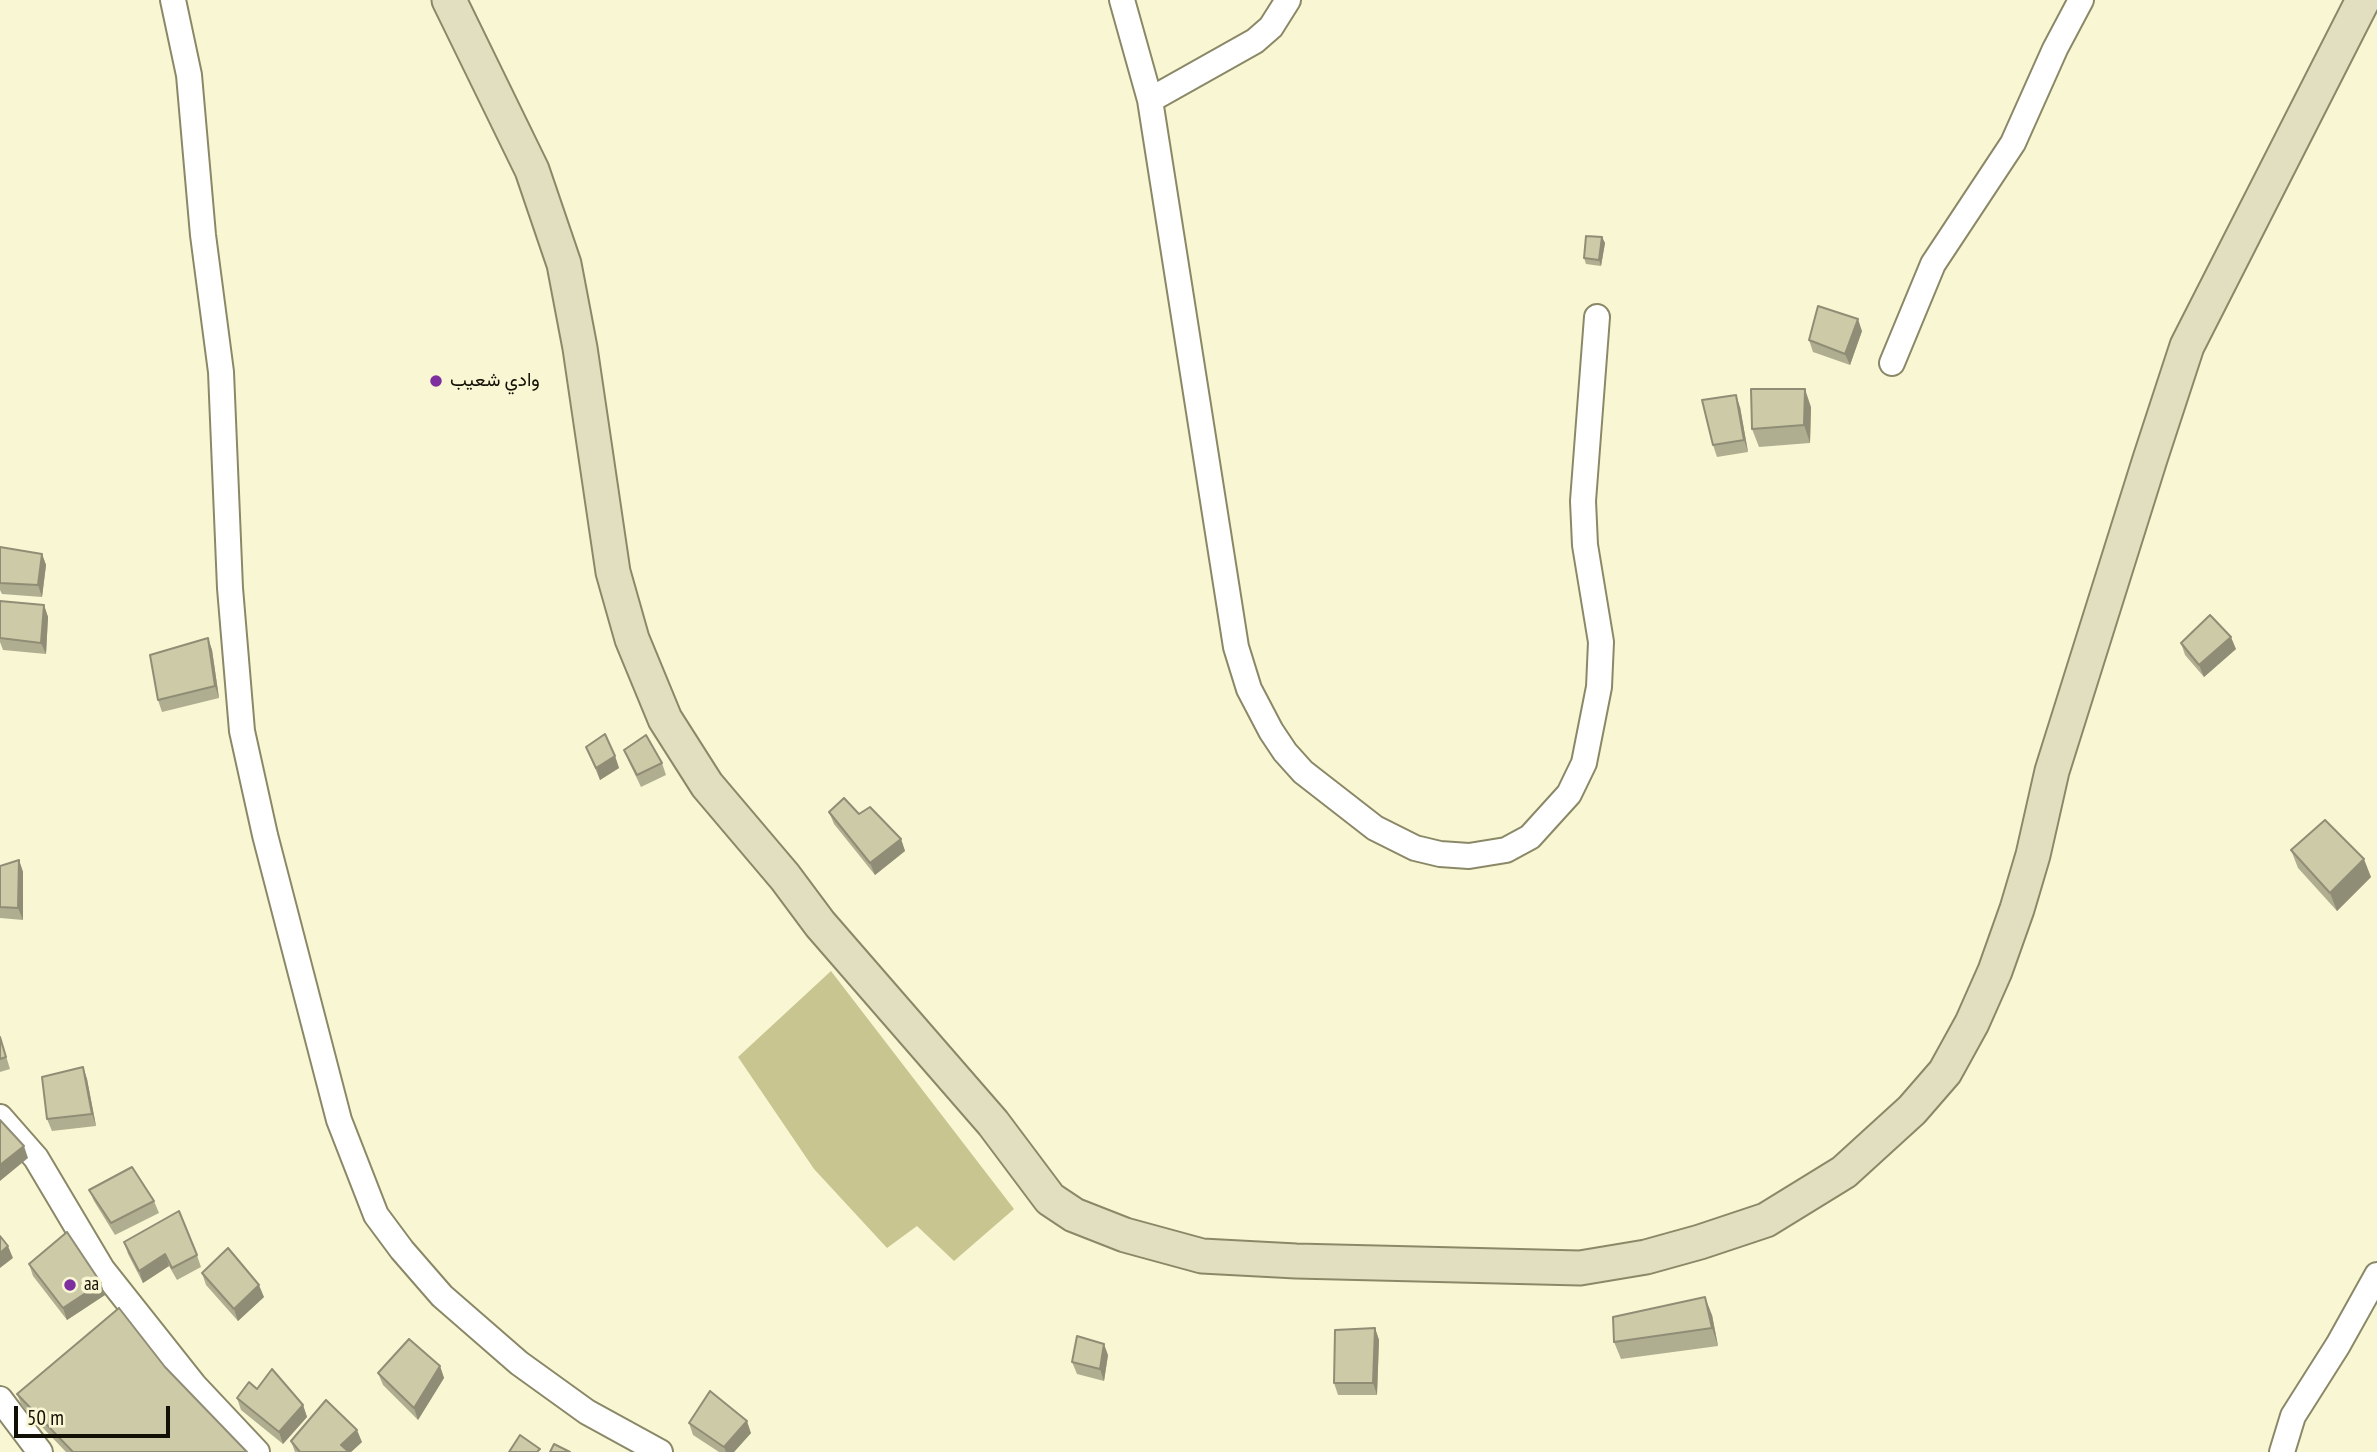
<!DOCTYPE html>
<html>
<head>
<meta charset="utf-8">
<style>
	body { margin:0 }
	#map { position:relative; width:2377px; height:1452px; overflow:hidden; background:#f9f7d3; font-family:"PT Sans Narrow",sans-serif }
	canvas { display:block }
	.scale { position:absolute; left:14px; top:1406px; width:156px; height:32px; box-sizing:border-box; border:4px solid #121005; border-top:0; padding-left:9px; font-size:21px; line-height:24px; white-space:nowrap; color:#121005; -webkit-text-stroke:5px #f9f7d3; paint-order:stroke }
</style>
</head>
<body>
<div id="map">
<canvas width="2377" height="1452"></canvas>
<div class="scale">50 m</div>
</div>
<script>
const ctx = document.querySelector('canvas').getContext('2d');
ctx.lineJoin = 'round';
function fill(path, color) { ctx.fillStyle = color; ctx.fill(path, 'evenodd'); }
const toPath = rows => new Path2D(rows.map(r => 'M' + r).join(''));
function trace(path, color, width, dash) { ctx.strokeStyle = color; ctx.lineWidth = width; ctx.lineCap = dash ? 'butt' : 'round'; ctx.setLineDash(dash || []); ctx.stroke(path); }
function label(font, color, halo, rows, align = 'center') {
  ctx.font = font + ' "PT Sans Narrow",Vazirmatn,sans-serif'; ctx.lineWidth = 7; ctx.setLineDash([]); ctx.textBaseline = 'middle'; ctx.strokeStyle = halo; ctx.fillStyle = color; for (const [text, x, y, turn = 0] of rows) {
    ctx.save(); ctx.translate(x, y); ctx.rotate((+turn || 0) * Math.PI / 180); ctx.textAlign = isNaN(turn) ? turn : align; if (halo) ctx.strokeText(text, 0, 0); ctx.fillText(text, 0, 0); ctx.restore();
  }
}
fill(toPath([
	[831,971,1014,1209,954,1261,917,1226,887,1248,814,1169,738,1057]
]), '#c9c591');
const minor = toPath([
	[173,0,189,75,203,235,221,372,230,588,242,731,265,835,339,1120,376,1215,402,1250,442,1296,519,1363,587,1412,660,1452],
	[1122,0,1150,100,1255,41,1271,27,1288,0],
	[1150,100,1236,647,1249,689,1271,731,1285,752,1303,772,1375,828,1415,848,1440,854,1469,856,1506,850,1530,837,1569,794,1584,763,1599,687,1601,642,1585,545,1583,501,1597,317],
	[1892,363,1933,264,2013,143,2055,49,2081,0],
	[0,1117,36,1158,102,1269,194,1385,257,1452],
	[0,1399,40,1452],
	[2282,1452,2293,1416,2338,1345,2377,1275]
]);
const secondary = toPath([
	[449,0,532,170,564,264,580,348,613,572,632,639,665,719,707,785,785,877,820,924,993,1123,1050,1199,1074,1215,1125,1235,1202,1256,1296,1261,1580,1268,1646,1257,1700,1242,1766,1220,1844,1172,1912,1110,1945,1072,1972,1023,1995,971,2017,909,2033,855,2052,771,2150,459,2187,346,2363,0]
]);
trace(minor, '#8b8868', 28);
trace(secondary, '#8b8868', 37);
trace(minor, '#fff', 24);
trace(secondary, '#e2dfc0', 33);
fill(toPath([
	[1602,237,1605,243,1601,266,1586,264,1584,258],
	[1862,331,1850,365,1813,352,1809,340],
	[1740,407,1748,452,1717,457,1713,445],
	[1811,407,1810,443,1759,447,1752,429],
	[0,547,42,554,46,565,42,597,2,594,0,590],
	[0,601,44,605,48,617,46,654,3,650,0,642],
	[208,638,212,650,219,698,162,712,158,700],
	[2181,643,2236,649,2204,677,2185,655],
	[586,747,615,756,619,768,600,780],
	[624,750,662,763,666,775,641,787,629,762],
	[829,812,859,814,901,839,905,851,875,875,834,824],
	[2291,850,2371,877,2337,911,2298,868],
	[19,860,23,872,23,920,0,918,0,866],
	[0,1036,10,1069,0,1072],
	[83,1067,87,1079,96,1126,52,1131,47,1119],
	[89,1190,154,1201,159,1213,115,1235,94,1201],
	[124,1242,197,1255,201,1267,177,1280,169,1266,143,1283,128,1254],
	[29,1264,105,1295,67,1320,33,1276],
	[202,1273,264,1297,238,1321,206,1285],
	[1712,1315,1718,1346,1621,1359,1614,1342],
	[1375,1328,1379,1340,1377,1395,1338,1395,1334,1383],
	[1108,1355,1104,1381,1077,1374,1072,1362],
	[440,1366,444,1378,418,1420,383,1385,378,1373],
	[165,1367,247,1452,66,1452,22,1406,17,1394],
	[257,1389,303,1405,307,1417,283,1444,241,1410,237,1398],
	[689,1423,751,1433,734,1452,719,1452,693,1435],
	[291,1441,362,1442,351,1452,295,1452]
]), '#b0ae90');
fill(toPath([
	[1602,237,1605,243,1601,266,1599,260],
	[1858,319,1862,331,1850,365,1845,354],
	[1805,389,1811,407,1810,443,1804,425],
	[1736,395,1740,407,1748,452,1744,440],
	[42,554,46,565,42,597,38,585],
	[44,605,48,617,46,654,41,643],
	[2231,637,2236,649,2204,677,2199,665],
	[208,638,212,650,219,698,215,686],
	[615,756,619,768,600,780,596,768],
	[901,839,905,851,875,875,870,863],
	[2364,859,2371,877,2337,911,2330,893],
	[19,860,23,872,23,920,18,908],
	[83,1067,87,1079,96,1126,92,1114],
	[24,1146,28,1158,0,1181,0,1165],
	[8,1246,13,1258,0,1268,0,1253],
	[165,1254,169,1266,143,1283,139,1271],
	[101,1283,105,1295,67,1320,63,1308],
	[259,1285,264,1297,238,1321,234,1309],
	[1705,1297,1712,1315,1718,1346,1712,1328],
	[1375,1328,1379,1340,1377,1395,1373,1383],
	[1104,1344,1108,1355,1104,1381,1100,1369],
	[440,1366,444,1378,418,1420,414,1408],
	[303,1405,307,1417,283,1444,279,1432],
	[747,1421,751,1433,734,1452,726,1452,724,1447],
	[357,1430,362,1442,351,1452,344,1452,341,1445]
]), '#908d76');
const building = toPath([
	[1586,236,1602,237,1599,260,1584,258,1586,236],
	[1818,306,1858,319,1845,354,1809,340,1818,306],
	[1751,389,1805,389,1804,425,1752,429,1751,389],
	[1736,395,1744,440,1713,445,1702,400,1736,395],
	[0,547,42,554,38,585,0,583,0,547],
	[0,601,44,605,41,643,0,638,0,601],
	[2210,615,2231,637,2199,665,2181,643,2210,615],
	[208,638,215,686,158,700,150,655,208,638],
	[605,734,615,756,596,768,586,747,605,734],
	[646,735,662,763,637,775,624,750,646,735],
	[844,798,859,814,870,807,901,839,870,863,829,812,844,798],
	[2325,820,2364,859,2330,893,2291,850,2325,820],
	[19,860,18,908,0,907,0,866,19,860],
	[0,1037,6,1057,0,1059,0,1037],
	[83,1067,92,1114,47,1119,42,1077,83,1067],
	[0,1120,24,1146,0,1165,0,1120],
	[132,1167,154,1201,111,1223,89,1190,132,1167],
	[179,1211,197,1255,172,1268,165,1254,139,1271,124,1242,179,1211],
	[67,1232,101,1283,63,1308,29,1264,67,1232],
	[0,1236,8,1246,0,1253,0,1236],
	[228,1248,259,1285,234,1309,202,1273,228,1248],
	[1705,1297,1712,1328,1614,1342,1613,1317,1705,1297],
	[119,1308,165,1367,247,1452,73,1452,17,1394,119,1308],
	[1375,1328,1373,1383,1334,1383,1335,1330,1375,1328],
	[1077,1336,1104,1344,1100,1369,1072,1362,1077,1336],
	[409,1339,440,1366,414,1408,378,1373,409,1339],
	[272,1369,303,1405,279,1432,237,1398,249,1382,257,1389,272,1369],
	[710,1391,747,1421,724,1447,689,1423,710,1391],
	[326,1400,357,1430,341,1445,349,1452,300,1452,291,1441,326,1400],
	[520,1435,540,1449,537,1452,509,1452,520,1435],
	[554,1444,570,1452,550,1452,554,1444]
]);
fill(building, '#cdcaa8');
trace(building, '#908d76', 2);
for (const [x, y, r, color] of [
	[436,381,7,"#7d2e9f"],
	[70,1285,7,"#7d2e9f"]
]) { const dot = new Path2D(); dot.arc(x, y, r, 0, 2 * Math.PI); ctx.fillStyle = color; ctx.fill(dot); trace(dot, '#f9f7d3', 2.5); }
label('19px', '#121005', '#f9f7d3', [
	["وادي شعيب",450,381],
	["aa",84,1285]
], 'left');
</script>
</body>
</html>
